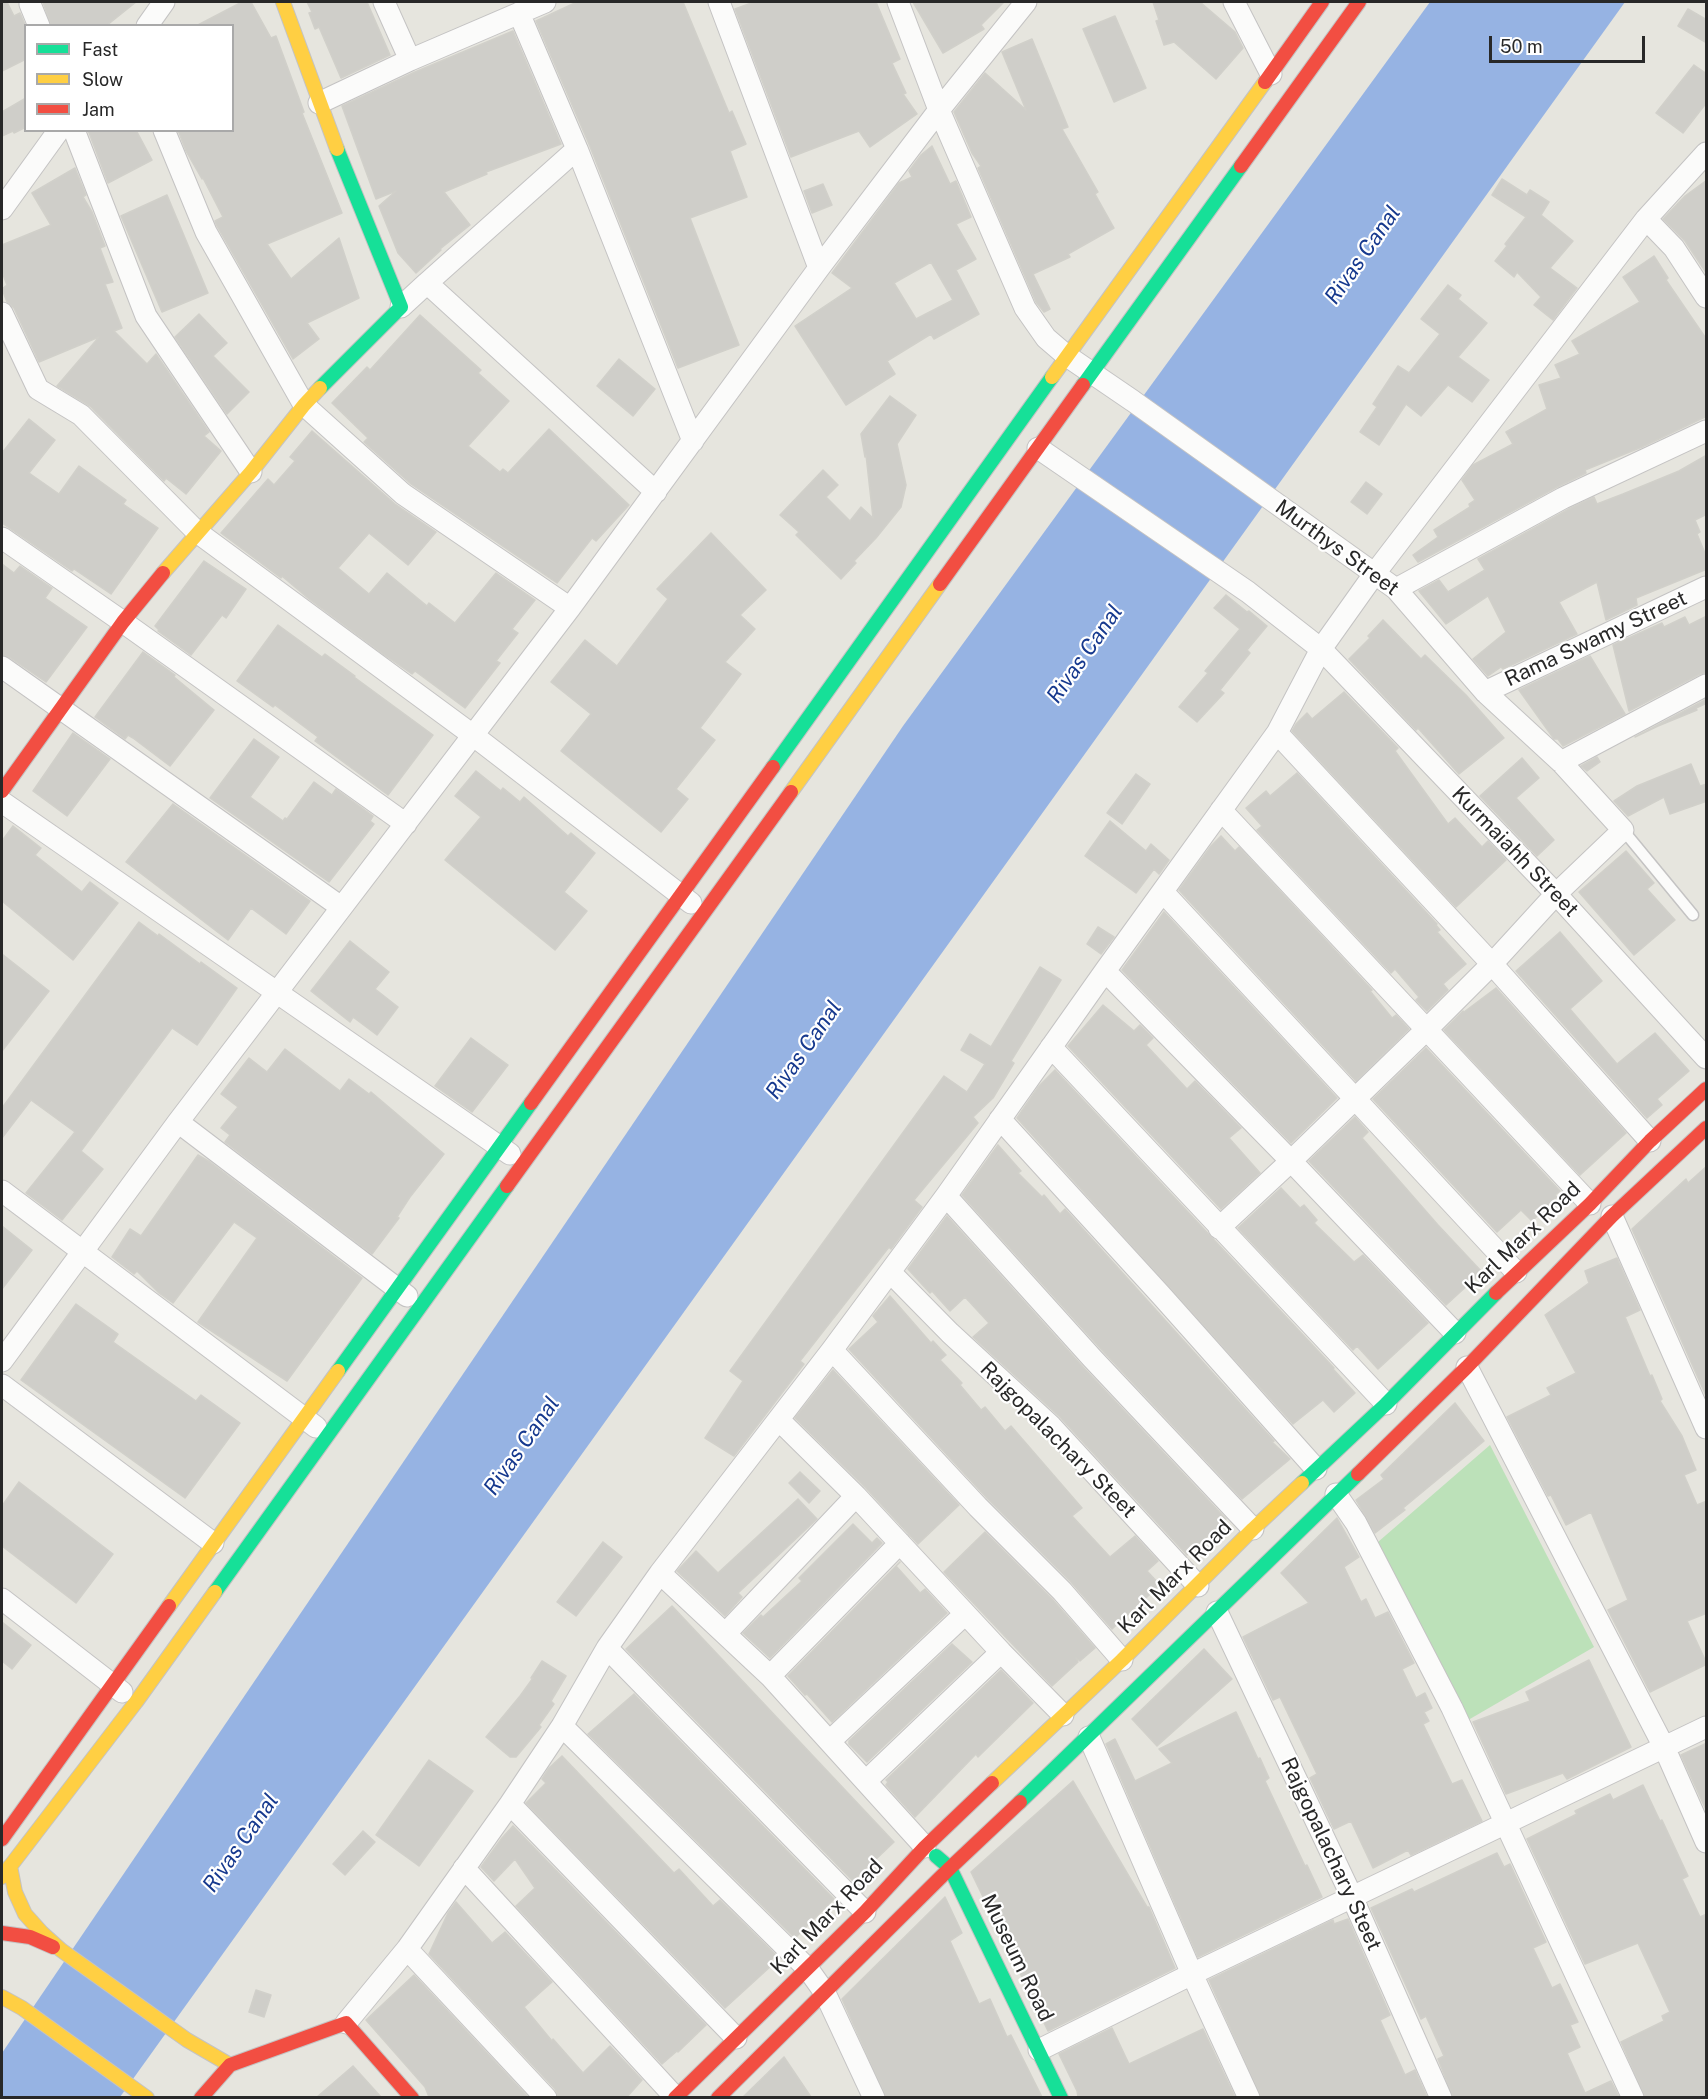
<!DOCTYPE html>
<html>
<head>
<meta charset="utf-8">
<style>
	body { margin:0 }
	#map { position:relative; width:1708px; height:2099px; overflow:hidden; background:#e6e5de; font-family:"Public Sans",sans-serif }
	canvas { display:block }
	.frame { position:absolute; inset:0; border:3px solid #282828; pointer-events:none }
	.legend { position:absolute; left:24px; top:24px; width:210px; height:108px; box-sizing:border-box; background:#fff; border:2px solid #a9a9a9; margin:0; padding:8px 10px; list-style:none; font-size:18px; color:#282828 }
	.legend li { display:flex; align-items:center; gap:12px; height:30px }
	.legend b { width:30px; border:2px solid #a9a9a9 }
	.scale { position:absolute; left:1489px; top:36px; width:156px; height:27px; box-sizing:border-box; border:3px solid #282828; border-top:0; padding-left:8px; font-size:18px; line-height:21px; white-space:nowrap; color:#282828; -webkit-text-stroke:4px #fff; paint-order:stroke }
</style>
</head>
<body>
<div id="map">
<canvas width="1708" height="2099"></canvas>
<div class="frame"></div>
<ul class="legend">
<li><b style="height:8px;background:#16e098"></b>Fast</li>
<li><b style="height:8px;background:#ffcf43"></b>Slow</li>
<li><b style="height:8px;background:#f24e42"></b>Jam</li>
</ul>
<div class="scale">50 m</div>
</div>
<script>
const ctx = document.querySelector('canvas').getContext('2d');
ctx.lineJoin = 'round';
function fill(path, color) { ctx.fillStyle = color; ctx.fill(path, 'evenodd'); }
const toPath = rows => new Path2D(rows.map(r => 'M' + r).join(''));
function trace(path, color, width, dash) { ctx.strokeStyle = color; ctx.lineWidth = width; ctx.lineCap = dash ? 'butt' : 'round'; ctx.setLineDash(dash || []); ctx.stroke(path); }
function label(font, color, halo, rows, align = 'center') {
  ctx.font = font + ' "Public Sans",sans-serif'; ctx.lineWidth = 4.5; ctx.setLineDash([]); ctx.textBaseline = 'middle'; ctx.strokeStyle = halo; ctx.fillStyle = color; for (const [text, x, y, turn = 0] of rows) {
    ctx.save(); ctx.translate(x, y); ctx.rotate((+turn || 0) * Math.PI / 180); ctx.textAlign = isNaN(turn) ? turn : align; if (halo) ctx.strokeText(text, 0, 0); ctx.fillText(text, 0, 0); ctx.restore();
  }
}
fill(toPath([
	[1490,1445,1594,1647,1463,1723,1378,1542]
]), '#bce1b9');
fill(toPath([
	[1430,2,1625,2,120,2097,2,2098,2,2053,903,726]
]), '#96b3e3');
const building = toPath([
	[2,2,7,2,14,16,20,13,26,27,26,59,2,71,2,2],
	[43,2,136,2,106,26,51,26,43,2],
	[242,2,251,2,271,38,276,36,304,112,302,113,342,213,267,244,291,279,339,238,359,298,307,323,319,339,293,359,217,226,215,221,223,217,203,178,202,179,186,151,178,130,232,130,232,26,196,26,242,2],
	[307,2,367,2,390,55,341,78,319,27,315,29,309,13,312,12,307,2],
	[577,2,683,2,729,113,732,111,746,144,730,151,747,197,690,218,739,345,678,368,589,144,536,21,577,2],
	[754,2,876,2,900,59,892,63,906,93,903,94,917,114,870,147,859,131,791,157,735,9,754,2],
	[913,2,1004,2,981,25,984,29,943,53,913,2],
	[1153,2,1200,2,1235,32,1243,48,1216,79,1174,42,1164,45,1156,21,1159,20,1153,2],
	[1688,9,1707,20,1707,43,1678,26,1688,9],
	[1115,16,1146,88,1114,102,1083,29,1115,16],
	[513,31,561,144,486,172,487,174,444,192,470,225,440,249,441,250,416,273,398,253,379,206,396,191,376,199,342,106,415,72,513,31],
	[1032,39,1068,127,1062,129,1098,192,1095,194,1114,228,1068,254,1070,257,1033,274,1050,309,1044,312,1036,302,978,168,981,166,972,153,954,112,985,73,1026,110,1002,52,1032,39],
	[1694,65,1707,74,1707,102,1683,133,1656,113,1694,65],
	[26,98,26,127,14,133,13,131,2,136,2,112,26,98],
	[88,130,136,130,152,160,108,183,88,130],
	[932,146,950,184,956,181,971,217,956,224,976,259,956,270,979,314,934,339,931,334,887,361,895,374,846,405,795,326,852,288,832,273,899,183,912,177,909,171,921,155,932,146],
	[931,262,953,300,916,319,894,283,931,262],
	[75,168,86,195,83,197,92,212,105,246,100,248,113,282,105,284,122,328,114,331,147,364,156,354,209,432,204,436,221,451,186,494,166,478,164,481,90,406,57,386,99,337,39,362,14,308,7,302,2,289,7,285,2,272,2,245,51,225,32,193,75,168],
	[1502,179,1527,195,1530,190,1549,202,1541,215,1573,241,1550,268,1577,288,1553,320,1534,305,1541,297,1517,272,1514,277,1495,261,1507,246,1505,244,1526,217,1492,195,1502,179],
	[1707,180,1707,274,1685,241,1663,219,1685,196,1707,180],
	[823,184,832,205,812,213,804,191,823,184],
	[167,195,208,293,162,312,121,216,167,195],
	[1654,256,1668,278,1666,280,1707,340,1707,416,1642,447,1585,470,1586,473,1557,487,1418,562,1413,555,1438,537,1434,530,1470,507,1469,504,1475,500,1462,480,1473,465,1513,444,1506,432,1547,409,1539,385,1561,378,1555,365,1580,354,1572,341,1640,302,1623,277,1654,256],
	[1448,285,1461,295,1458,299,1487,323,1458,357,1489,380,1472,402,1448,385,1421,416,1406,404,1379,445,1360,432,1377,407,1373,404,1398,366,1409,373,1440,334,1421,319,1448,285],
	[199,314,227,343,213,356,249,392,227,414,175,337,199,314],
	[420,315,481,370,478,373,509,401,468,446,500,472,503,469,508,473,549,429,629,505,596,541,592,538,557,583,411,484,364,442,368,438,332,403,367,367,370,370,420,315],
	[619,359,655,389,633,416,597,386,619,359],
	[890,396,916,415,897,444,906,485,901,507,876,538,854,561,856,563,841,579,796,535,799,532,780,515,823,470,838,485,826,497,850,521,861,507,873,518,866,455,865,457,861,434,890,396],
	[29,419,55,440,29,473,59,494,79,466,126,500,123,504,158,528,111,594,74,569,72,571,2,523,2,453,29,419],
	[312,431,395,504,436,532,408,565,369,533,338,568,369,594,387,573,427,606,429,603,455,623,496,573,535,600,512,629,518,633,496,661,500,663,465,708,415,671,412,674,383,654,309,599,282,576,281,578,221,533,268,479,274,485,295,461,290,457,312,431],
	[1707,455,1707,514,1695,520,1700,532,1697,534,1707,558,1707,569,1636,598,1637,605,1606,620,1597,582,1559,602,1577,634,1503,669,1501,667,1488,676,1473,659,1506,632,1488,596,1446,624,1419,591,1439,580,1448,592,1485,570,1478,559,1569,509,1594,497,1597,504,1623,494,1679,471,1707,455],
	[1366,482,1382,494,1367,514,1351,502,1366,482],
	[711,533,766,590,740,615,755,629,725,662,741,674,700,728,715,740,676,789,688,799,661,832,561,751,591,714,551,682,585,640,617,666,668,599,657,589,711,533],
	[204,561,246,589,226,618,222,615,191,655,158,631,159,630,155,626,204,561],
	[2,564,14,573,20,566,52,588,45,598,87,627,46,682,9,657,2,655,2,564],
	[1226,595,1247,612,1249,611,1267,626,1247,650,1250,653,1220,690,1224,693,1197,722,1179,707,1208,673,1205,671,1240,629,1214,608,1226,595],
	[1707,616,1707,672,1700,674,1629,711,1613,645,1662,623,1664,627,1685,617,1689,625,1707,616],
	[1383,620,1421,659,1425,655,1466,695,1504,738,1459,774,1418,728,1416,730,1349,659,1370,638,1368,636,1383,620],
	[278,625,322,657,325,654,355,676,354,677,433,735,388,795,315,741,318,737,275,705,273,707,237,681,278,625],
	[143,652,175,675,174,677,214,710,170,766,133,738,128,735,125,739,95,717,143,652],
	[1590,656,1625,714,1563,746,1558,739,1554,739,1519,690,1590,656],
	[1344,692,1398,748,1395,751,1448,824,1455,818,1482,847,1488,841,1506,860,1456,907,1292,731,1296,724,1307,713,1312,719,1344,692],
	[1707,699,1707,703,1696,708,1697,710,1658,726,1635,737,1707,699],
	[73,733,110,759,67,816,33,791,73,733],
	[254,739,279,757,250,797,283,821,285,818,287,819,314,782,332,795,336,789,373,816,370,821,374,824,329,882,210,798,254,739],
	[1597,757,1600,762,1587,771,1581,766,1597,757],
	[1522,758,1539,778,1516,798,1554,840,1537,856,1480,796,1522,758],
	[1691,764,1700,786,1707,784,1707,801,1670,814,1664,797,1628,816,1614,801,1637,786,1691,764],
	[476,771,501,791,503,788,520,802,524,797,568,836,571,833,595,853,564,892,587,911,555,950,445,860,481,817,455,796,476,771],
	[1297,773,1437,924,1436,925,1440,930,1437,932,1466,964,1443,984,1448,990,1427,1011,1416,1000,1419,997,1395,969,1391,973,1257,830,1262,826,1246,808,1266,791,1270,796,1297,773],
	[1136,774,1150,784,1122,824,1107,813,1136,774],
	[173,804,310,901,286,934,251,908,228,940,126,862,173,804],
	[1110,821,1146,851,1151,844,1169,860,1159,874,1154,869,1136,893,1085,856,1110,821],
	[13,826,41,848,35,855,82,892,90,882,118,903,73,960,2,901,2,841,13,826],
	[1221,836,1235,851,1239,847,1372,990,1370,991,1392,1018,1396,1015,1409,1029,1356,1081,1179,890,1211,846,1221,836],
	[1626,851,1654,883,1647,889,1675,920,1634,955,1579,892,1626,851],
	[1164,912,1337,1098,1291,1143,1122,970,1164,912],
	[139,922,158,936,159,934,200,964,201,962,237,988,197,1045,172,1028,81,1151,103,1169,62,1220,26,1193,75,1132,31,1100,2,1138,2,1108,139,922],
	[1098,927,1114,937,1101,954,1087,944,1098,927],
	[1560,932,1602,981,1570,1009,1617,1064,1655,1033,1689,1071,1657,1099,1662,1105,1647,1118,1516,971,1560,932],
	[350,941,389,972,375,989,398,1007,377,1035,353,1017,350,1022,311,991,350,941],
	[2,954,49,991,2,1051,2,954],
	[1040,967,1061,980,1011,1061,1014,1063,993,1098,973,1117,978,1123,914,1200,922,1207,891,1249,889,1247,800,1361,804,1364,734,1456,705,1438,743,1381,730,1371,944,1076,967,1092,985,1064,961,1050,970,1034,991,1047,1040,967],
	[1496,988,1626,1133,1580,1175,1444,1030,1463,1011,1464,1012,1496,988],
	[1103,1005,1134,1031,1140,1025,1153,1038,1146,1045,1187,1089,1195,1081,1241,1128,1229,1138,1260,1173,1221,1209,1068,1046,1103,1005],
	[471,1038,508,1065,472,1112,435,1086,471,1038],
	[1426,1048,1560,1191,1555,1195,1557,1197,1532,1221,1521,1210,1497,1232,1373,1099,1426,1048],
	[285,1049,340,1091,349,1079,369,1094,371,1092,444,1154,410,1197,397,1217,399,1218,372,1254,225,1142,230,1135,221,1128,238,1107,221,1094,249,1058,267,1072,285,1049],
	[1055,1070,1334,1368,1333,1369,1355,1393,1334,1412,1323,1400,1293,1424,1017,1118,1039,1086,1055,1070],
	[1355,1117,1368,1132,1362,1138,1438,1225,1482,1272,1446,1305,1309,1161,1355,1117],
	[998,1145,1021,1171,1018,1173,1042,1197,1044,1195,1060,1214,1065,1209,1274,1441,1272,1442,1290,1459,1242,1499,1101,1349,962,1195,998,1145],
	[198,1155,210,1162,362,1278,287,1381,198,1322,257,1238,234,1222,173,1303,159,1293,137,1271,134,1274,112,1257,130,1229,141,1236,198,1155],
	[1707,1166,1707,1398,1632,1229,1686,1179,1688,1183,1707,1166],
	[1281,1188,1300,1208,1304,1205,1317,1220,1314,1223,1351,1259,1354,1262,1363,1255,1428,1323,1378,1369,1357,1346,1353,1350,1238,1228,1281,1188],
	[947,1216,1083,1367,1226,1519,1187,1555,1060,1417,973,1337,989,1323,965,1297,950,1311,932,1291,930,1293,908,1269,947,1216],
	[2,1226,32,1250,2,1289,2,1226],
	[1617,1258,1640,1310,1625,1317,1650,1376,1652,1375,1662,1399,1660,1401,1682,1436,1696,1470,1684,1475,1697,1505,1707,1501,1707,1613,1687,1621,1707,1664,1650,1692,1608,1610,1628,1600,1591,1512,1566,1525,1551,1495,1548,1496,1507,1417,1551,1395,1547,1388,1576,1373,1545,1315,1589,1283,1585,1271,1617,1258],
	[890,1296,931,1343,933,1341,946,1355,940,1360,962,1383,960,1385,981,1410,985,1407,1005,1431,1011,1426,1082,1508,1072,1516,1110,1557,1135,1536,1158,1561,1147,1571,1160,1585,1112,1629,1071,1582,987,1498,849,1349,878,1322,873,1316,890,1296],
	[76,1304,118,1334,113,1342,196,1401,201,1395,240,1423,185,1498,21,1380,76,1304],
	[833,1370,959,1505,918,1544,865,1487,795,1418,833,1370],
	[1455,1403,1484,1441,1403,1508,1405,1510,1375,1533,1356,1500,1384,1479,1381,1475,1455,1403],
	[800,1472,820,1491,809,1503,789,1483,800,1472],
	[19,1482,113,1554,76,1603,2,1546,2,1506,19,1482],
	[798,1499,817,1519,738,1593,742,1597,725,1616,677,1571,696,1551,718,1573,798,1499],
	[1337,1518,1359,1557,1344,1567,1361,1602,1366,1599,1375,1618,1388,1612,1414,1663,1402,1669,1416,1698,1425,1693,1432,1708,1424,1712,1429,1721,1423,1724,1452,1784,1462,1780,1482,1821,1411,1855,1408,1850,1373,1868,1351,1821,1334,1829,1310,1778,1317,1774,1280,1697,1273,1700,1243,1637,1309,1603,1281,1573,1337,1518],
	[853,1524,872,1543,877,1538,882,1543,770,1658,743,1633,761,1615,763,1617,802,1581,799,1578,853,1524],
	[985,1532,1053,1600,1095,1648,1080,1661,1076,1658,1078,1662,1052,1686,944,1572,985,1532],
	[603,1542,622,1557,576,1616,557,1602,603,1542],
	[900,1562,896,1566,920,1593,925,1589,947,1613,832,1722,807,1694,805,1695,788,1676,900,1562],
	[672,1606,894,1842,853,1881,626,1649,672,1606],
	[2,1622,31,1645,12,1669,2,1661,2,1622],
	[952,1644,972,1662,867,1762,849,1744,849,1741,952,1644],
	[1204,1649,1232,1679,1157,1746,1132,1719,1204,1649],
	[1589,1660,1631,1747,1567,1779,1563,1773,1506,1794,1473,1722,1530,1701,1526,1692,1589,1660],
	[542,1661,566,1676,551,1701,554,1704,539,1725,541,1727,516,1757,510,1757,486,1737,520,1696,533,1678,531,1678,542,1661],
	[1001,1670,1033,1703,978,1757,976,1754,915,1817,886,1785,888,1782,886,1780,1001,1670],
	[634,1694,834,1899,795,1938,588,1734,634,1694],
	[1236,1712,1258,1759,1260,1758,1269,1778,1265,1781,1305,1866,1307,1865,1322,1897,1198,1957,1106,1744,1115,1739,1135,1781,1172,1763,1159,1749,1236,1712],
	[1707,1743,1707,1812,1681,1755,1707,1743],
	[562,1756,674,1873,679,1869,713,1906,720,1900,776,1955,768,1963,771,1966,725,2008,526,1803,546,1783,542,1779,549,1768,562,1756],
	[429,1760,473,1791,419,1866,376,1835,429,1760],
	[1073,1781,1147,1907,1149,1907,1175,1968,1048,2031,971,1872,1073,1781],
	[1643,1785,1660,1821,1662,1820,1688,1876,1682,1879,1700,1917,1707,1914,1707,2097,1645,2097,1621,2042,1664,2021,1662,2016,1670,2012,1638,1943,1585,1964,1527,1839,1577,1814,1575,1811,1610,1794,1613,1800,1643,1785],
	[513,1826,706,2025,678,2052,677,2051,662,2064,516,1906,535,1888,515,1859,494,1881,481,1867,502,1838,513,1826],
	[363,1831,375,1842,345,1875,333,1864,363,1831],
	[1497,1853,1504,1867,1510,1864,1546,1942,1533,1948,1552,1988,1560,1984,1578,2022,1570,2025,1580,2047,1567,2053,1585,2093,1611,2081,1619,2097,1453,2097,1438,2059,1444,2056,1426,2016,1421,2019,1371,1908,1412,1889,1414,1892,1497,1853],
	[945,1897,962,1933,950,1941,979,2004,990,1999,1007,2037,1011,2035,1042,2097,886,2097,842,1999,945,1897],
	[456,1902,492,1943,505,1932,552,1982,524,2007,552,2041,553,2039,583,2073,610,2046,642,2080,627,2097,558,2097,555,2089,429,1954,448,1913,456,1902],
	[1348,1919,1390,2015,1380,2020,1405,2075,1415,2070,1427,2097,1261,2097,1209,1980,1333,1920,1334,1924,1348,1919],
	[414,1975,528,2097,429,2097,425,2087,366,2020,414,1975],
	[256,1990,271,1995,264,2017,249,2012,256,1990],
	[1112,2028,1129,2064,1203,2029,1235,2097,1078,2097,1077,2091,1059,2054,1112,2028],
	[784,2057,811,2097,743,2097,784,2057],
	[353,2066,381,2097,317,2097,353,2066]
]);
fill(building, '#cfcec9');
trace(building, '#d1d0ca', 1.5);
const lane = toPath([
	[1623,830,1693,915]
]);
const street = toPath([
	[384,2,410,60],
	[719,2,819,268],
	[898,2,939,110,1025,308,1046,338,1067,356,1133,401,1396,589,1485,692,1561,762,1623,830,1556,894,1492,964,1427,1029,1291,1161,1219,1228],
	[1234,2,1271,74],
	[30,4,39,26],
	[519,13,577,149,693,441],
	[147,26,164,2],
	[319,103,410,60,545,2],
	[74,130,146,316,251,472],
	[164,130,206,232,304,405,403,494,570,608],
	[2,209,59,130],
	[1646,219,1674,248,1706,297],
	[427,283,577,149],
	[401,307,427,283,656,492],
	[2,313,38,389,81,415,197,532,474,736,691,903],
	[1038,448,1248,592,1321,649,1556,894,1706,1058],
	[2,538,123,622,406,824],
	[1396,589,1563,498,1706,431],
	[2,667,341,907],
	[1485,692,1706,587],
	[1277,733,1492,964,1650,1141],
	[1561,762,1706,685],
	[2,802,510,1154],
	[1221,810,1590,1204],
	[1163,892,1516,1272],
	[1105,971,1291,1161,1455,1333],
	[1051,1047,1386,1404],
	[1000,1119,1160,1294,1316,1469],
	[178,1122,407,1296],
	[2,1191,316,1427],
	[946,1196,1092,1358,1253,1529],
	[1612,1216,1706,1428],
	[890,1272,950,1333,1051,1426,1198,1586],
	[832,1350,978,1507,1062,1591,1122,1660],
	[2,1361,178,1122,570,608,819,268,939,110,1026,2],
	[1467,1367,1664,1747,1706,1842],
	[2,1385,213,1543],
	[779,1420,856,1496,1001,1652,1063,1715],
	[1336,1494,1356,1523,1452,1708,1633,2098],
	[660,1573,770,1676,925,1847],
	[2,1599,122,1692],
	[1217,1612,1352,1897,1441,2098],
	[726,1633,856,1496],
	[607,1648,865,1912],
	[770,1676,900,1543],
	[562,1726,808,1969,825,1993,874,2098],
	[1089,1737,1192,1974,1249,2098],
	[830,1741,965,1614],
	[866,1781,1001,1652],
	[510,1804,736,2038],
	[464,1868,676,2098],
	[407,1949,546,2098],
	[346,2023,407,1949,510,1804,562,1726,607,1648,660,1573,832,1350,946,1196,1105,971,1277,733,1321,649,1375,573,1646,219,1706,153],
	[1039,2050,1192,1974,1706,1727]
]);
const fast = toPath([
	[1083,385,1241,166],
	[320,388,401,307,337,149],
	[773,767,1052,377],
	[338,1371,531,1103],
	[1302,1483,1386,1404,1496,1293],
	[215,1592,507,1186],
	[1020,1802,1358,1474],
	[936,1856,950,1868,1061,2098]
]);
const slow = toPath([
	[283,2,337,149],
	[1052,377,1265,82],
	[163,573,251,472,304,405,320,388],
	[791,792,940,584],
	[169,1606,338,1371],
	[992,1783,1122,1660,1253,1529,1302,1483],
	[10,1866,15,1892,25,1914,42,1933,61,1950,187,2040,230,2065],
	[2,1877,136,1702,215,1592],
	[2,1997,22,2008,147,2098]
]);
const jam = toPath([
	[1265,82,1322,2],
	[1241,166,1359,2],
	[940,584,1083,385],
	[2,791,123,622,163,573],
	[531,1103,773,767],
	[507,1186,791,792],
	[1496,1293,1590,1204,1650,1141,1706,1089],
	[1358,1474,1467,1367,1612,1216,1706,1128],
	[2,1839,169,1606],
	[2,1933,30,1937,53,1947],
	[201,2098,230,2065,346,2023,412,2098],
	[675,2098,865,1912,925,1847,992,1783],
	[718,2098,950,1868,1020,1802]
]);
trace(lane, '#c4c3c3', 13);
trace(street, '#c4c3c3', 23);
trace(fast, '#c4c3c3', 16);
trace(slow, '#c4c3c3', 16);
trace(jam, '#c4c3c3', 16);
trace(lane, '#fbfbfa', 10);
trace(street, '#fbfbfa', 21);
trace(fast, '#16e098', 14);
trace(slow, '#ffcf43', 14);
trace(jam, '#f24e42', 14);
label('21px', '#282828', '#fff', [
	["Murthys Street",1337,548,36],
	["Rama Swamy Street",1596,639,-25],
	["Kurmaiahh Street",1515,852,46],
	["Karl Marx Road",1523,1238,-44],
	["Rajgopalachary Steet",1058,1440,45],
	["Karl Marx Road",1175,1577,-45],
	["Rajgopalachary Steet",1331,1854,65],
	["Karl Marx Road",827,1917,-46],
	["Museum Road",1017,1958,64]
]);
label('italic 22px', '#16398e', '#fff', [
	["Rivas Canal",1363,255,-55],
	["Rivas Canal",1085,654,-55],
	["Rivas Canal",804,1050,-55],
	["Rivas Canal",522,1446,-55],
	["Rivas Canal",241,1843,-55]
]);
</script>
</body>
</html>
